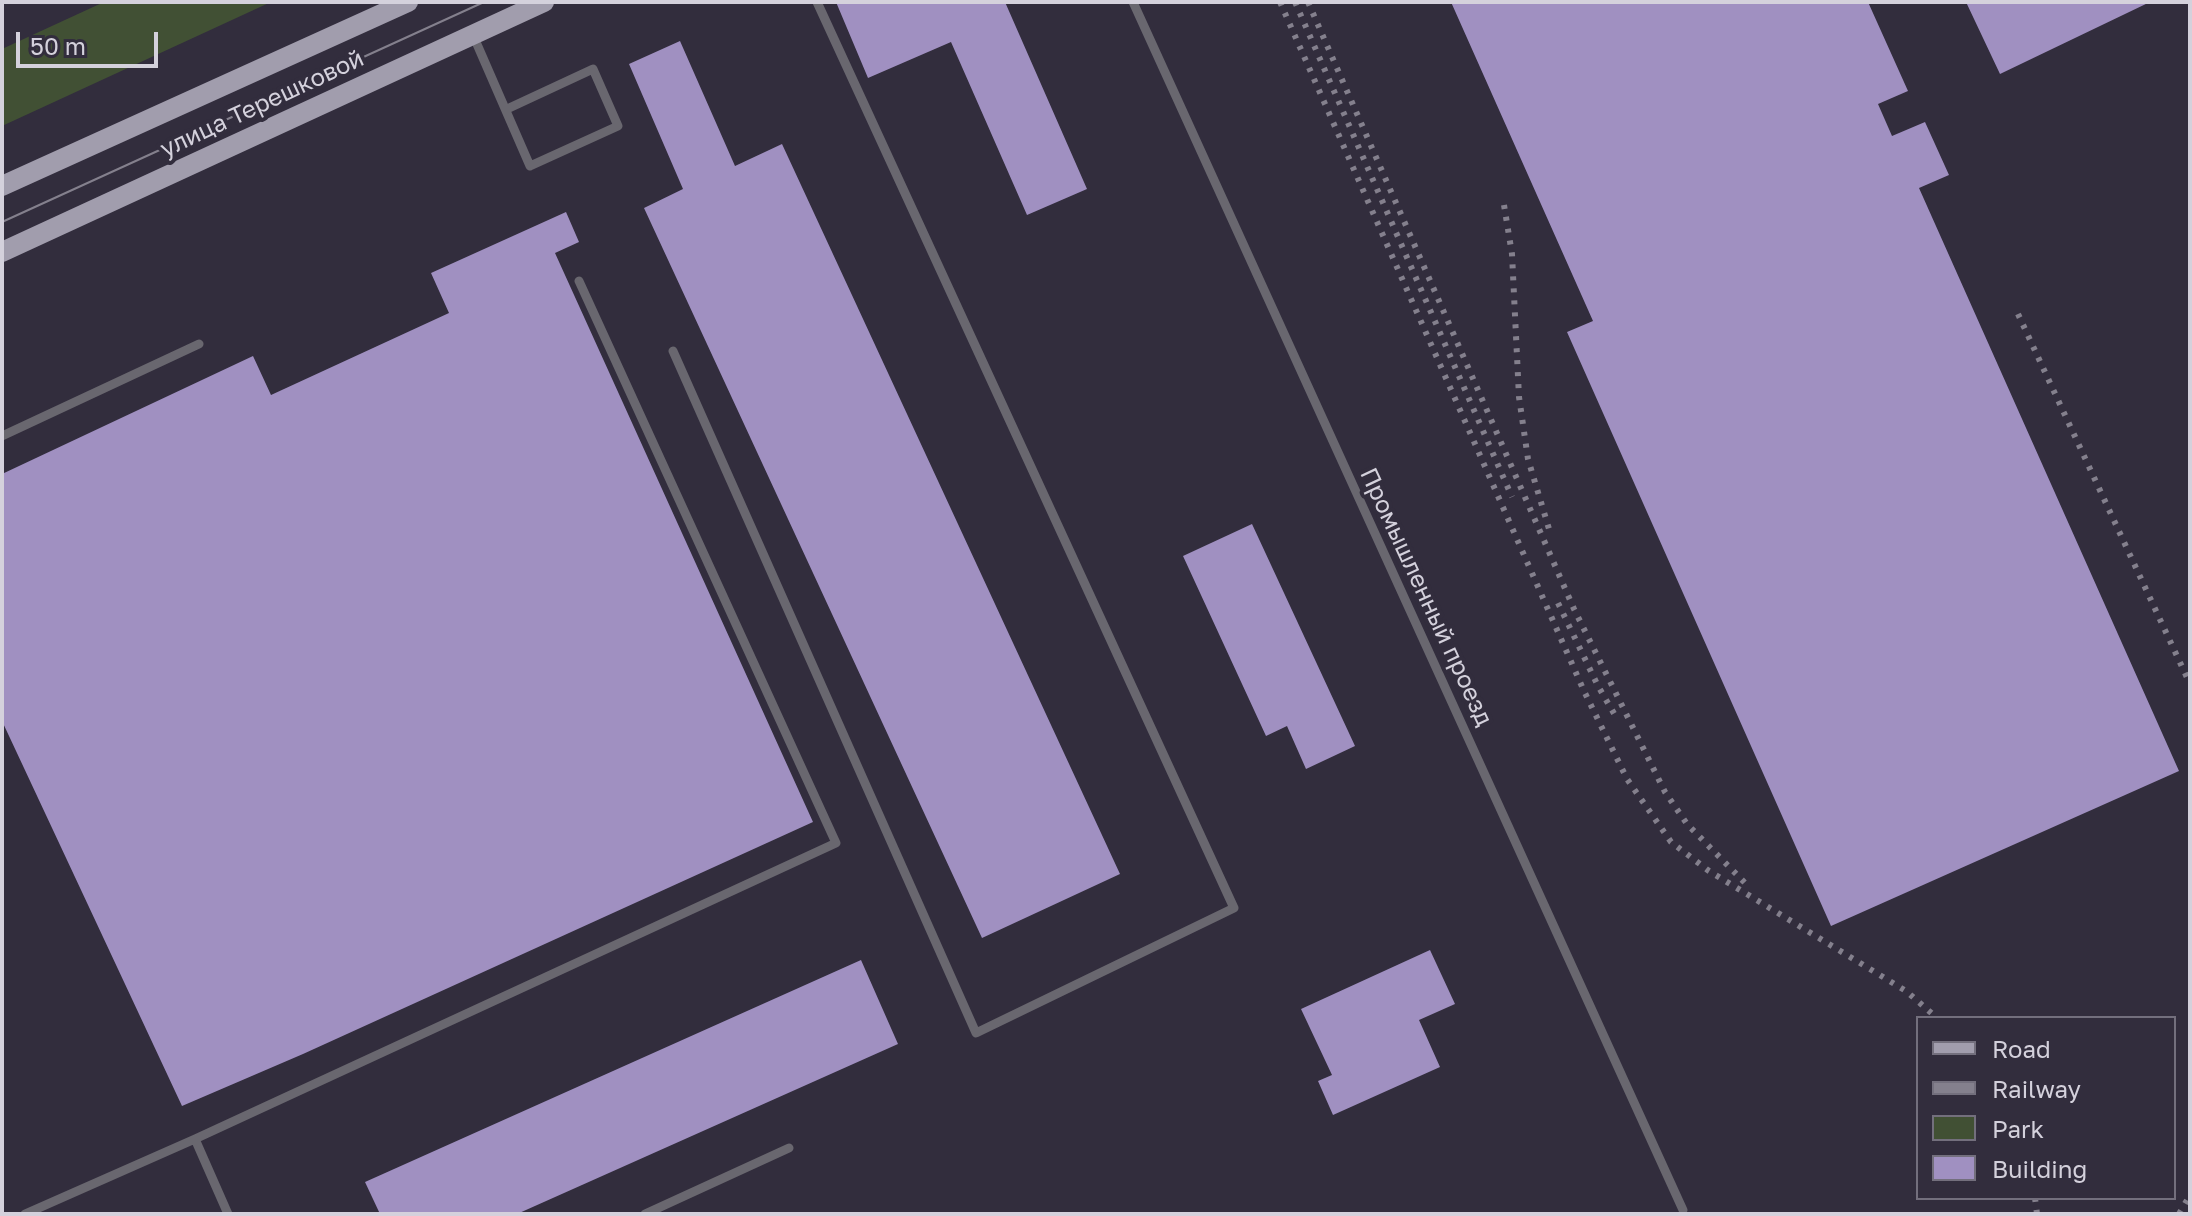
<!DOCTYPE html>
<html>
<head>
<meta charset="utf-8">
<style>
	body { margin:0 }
	#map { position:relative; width:2192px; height:1216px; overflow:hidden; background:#322d3d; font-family:"Golos Text",sans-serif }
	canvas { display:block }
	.frame { position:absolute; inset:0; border:4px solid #d4d1dc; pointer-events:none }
	.legend { position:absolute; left:1916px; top:1016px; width:260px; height:184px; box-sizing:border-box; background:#322d3d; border:2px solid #736f7d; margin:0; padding:10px 14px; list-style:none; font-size:24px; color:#d4d1dc }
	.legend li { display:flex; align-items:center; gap:16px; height:40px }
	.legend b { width:40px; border:2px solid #736f7d }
	.scale { position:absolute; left:16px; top:32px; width:142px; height:36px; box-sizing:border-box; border:4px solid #d4d1dc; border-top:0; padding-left:10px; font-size:24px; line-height:28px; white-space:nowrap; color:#d4d1dc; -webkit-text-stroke:6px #322d3d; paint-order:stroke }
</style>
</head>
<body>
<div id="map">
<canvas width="2192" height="1216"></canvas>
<div class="frame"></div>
<ul class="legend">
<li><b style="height:10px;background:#a19dad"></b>Road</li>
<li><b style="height:10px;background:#84808d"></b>Railway</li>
<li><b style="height:22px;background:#415034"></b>Park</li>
<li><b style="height:22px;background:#a090c1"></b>Building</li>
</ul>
<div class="scale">50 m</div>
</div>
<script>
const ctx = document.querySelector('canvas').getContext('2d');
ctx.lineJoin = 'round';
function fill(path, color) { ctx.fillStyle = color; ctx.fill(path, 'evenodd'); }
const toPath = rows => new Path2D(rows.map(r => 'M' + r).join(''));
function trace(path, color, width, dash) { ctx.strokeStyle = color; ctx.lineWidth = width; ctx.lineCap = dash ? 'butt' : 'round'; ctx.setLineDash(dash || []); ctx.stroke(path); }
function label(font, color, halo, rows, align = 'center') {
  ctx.font = font + ' "Golos Text",sans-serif'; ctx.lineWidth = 8; ctx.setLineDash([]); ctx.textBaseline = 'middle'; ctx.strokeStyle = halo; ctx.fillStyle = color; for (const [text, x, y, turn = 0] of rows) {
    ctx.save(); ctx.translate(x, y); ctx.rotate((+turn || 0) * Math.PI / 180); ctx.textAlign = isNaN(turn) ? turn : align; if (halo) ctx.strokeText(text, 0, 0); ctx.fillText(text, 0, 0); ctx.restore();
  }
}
fill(toPath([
	[104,2,271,2,2,126,2,49]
]), '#415034');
fill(toPath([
	[836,2,1005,2,1087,189,1027,215,951,42,868,78],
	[1451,2,1868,2,1908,91,1878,104,1892,136,1925,122,1949,175,1919,188,2179,771,1831,926,1567,332,1593,321],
	[1966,2,2150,2,2000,74],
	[680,41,735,166,782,144,1120,874,982,938,644,208,683,189,629,64],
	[566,212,579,242,555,253,813,822,303,1054,182,1106,2,721,2,474,253,356,271,395,449,313,431,273],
	[1252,524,1355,746,1306,769,1287,726,1266,736,1183,556],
	[1430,950,1455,1004,1419,1020,1440,1067,1333,1115,1318,1081,1332,1075,1301,1009],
	[861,960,898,1044,517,1214,380,1214,365,1182]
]), '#a090c1');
trace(toPath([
	[1133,2,1683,1210],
	[473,35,530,166,618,126,593,69,507,109],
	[673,351,976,1033,1234,908,817,2],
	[2,436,199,344],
	[195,1139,228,1214],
	[25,1214,195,1139,836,843,579,281],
	[645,1214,789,1148]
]), '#69676f', 9);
trace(toPath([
	[2,186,408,2],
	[2,252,544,2]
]), '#a19dad', 20);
trace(toPath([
	[2,222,484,2]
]), '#84808d', 2);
trace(toPath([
	[1280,2,1584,691,1627,779,1671,842,1709,871,1906,991,1937,1018],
	[1295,2,1512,497],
	[1308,2,1574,609,1665,792,1687,824,1750,888],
	[1504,205,1512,254,1519,397,1528,459,1549,529],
	[2018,314,2190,684],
	[1558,603,1598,686,1616,717],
	[2035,1198,2037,1214],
	[2179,1214,2190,1195]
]), '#84808d', 6, [4, 8]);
label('24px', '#d4d1dc', '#322d3d', [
	["улица Терешковой",262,104,-25],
	["Промышленный проезд",1426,597,65]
]);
</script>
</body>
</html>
